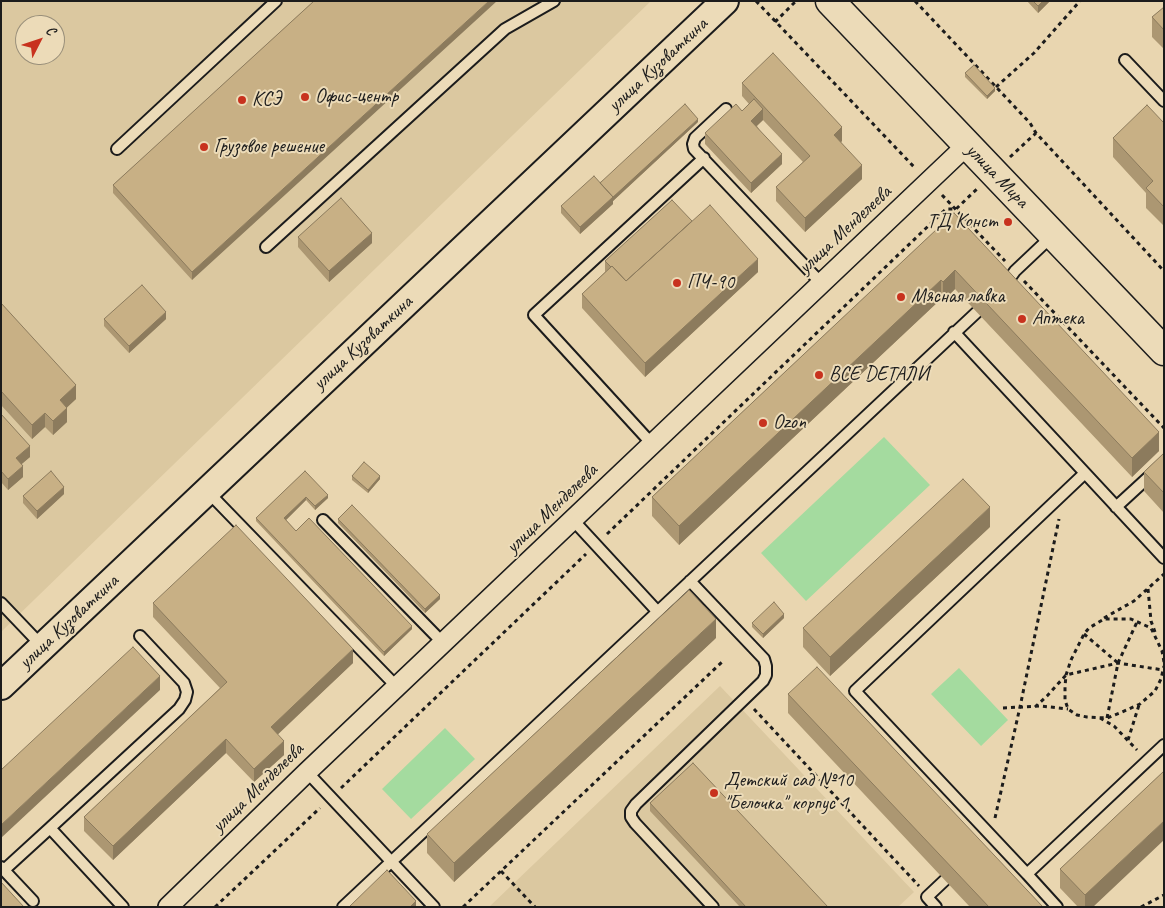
<!DOCTYPE html>
<html>
<head>
<meta charset="utf-8">
<style>
	body { margin:0 }
	#map { position:relative; width:1165px; height:908px; overflow:hidden; background:#e9d6b0; font-family:Caveat,sans-serif }
	canvas { display:block }
	.frame { position:absolute; inset:0; border:2px solid #1c1c1c; pointer-events:none }
	.north { position:absolute; left:15px; top:15px; width:50px; height:50px; box-sizing:border-box; background:#ecdbb8; border:1px solid #998f7a; border-radius:50%; rotate:49deg; font-size:14px; font-weight:700; line-height:20px; text-align:center; color:#1c1c1c }
	.north::after { content:''; display:block; margin:auto; width:18px; height:22px; background:#c8321e; clip-path:polygon(50% 0,100% 100%,50% 72%,0 100%) }
</style>
</head>
<body>
<div id="map">
<canvas width="1165" height="908"></canvas>
<div class="frame"></div>
<div class="north">С</div>
</div>
<script>
const ctx = document.querySelector('canvas').getContext('2d');
ctx.lineJoin = 'round';
function fill(path, color) { ctx.fillStyle = color; ctx.fill(path, 'evenodd'); }
const toPath = rows => new Path2D(rows.map(r => 'M' + r).join(''));
function trace(path, color, width, dash) { ctx.strokeStyle = color; ctx.lineWidth = width; ctx.lineCap = dash ? 'butt' : 'round'; ctx.setLineDash(dash || []); ctx.stroke(path); }
function label(font, color, halo, rows, align = 'center') {
  ctx.font = font + ' Caveat,sans-serif'; ctx.lineWidth = 4; ctx.setLineDash([]); ctx.textBaseline = 'middle'; ctx.strokeStyle = halo; ctx.fillStyle = color; for (const [text, x, y, turn = 0] of rows) {
    ctx.save(); ctx.translate(x, y); ctx.rotate((+turn || 0) * Math.PI / 180); ctx.textAlign = isNaN(turn) ? turn : align; if (halo) ctx.strokeText(text, 0, 0); ctx.fillText(text, 0, 0); ctx.restore();
  }
}
fill(toPath([
	[1,1,651,1,1,632],
	[25,25,55,25,55,55,25,55],
	[720,686,914,892,898,907,489,907]
]), '#dbc8a0');
fill(toPath([
	[884,437,930,485,806,601,761,553],
	[959,668,1008,720,981,746,931,694],
	[445,728,475,759,411,819,382,789]
]), '#a4db9f');
const service = toPath([
	[1125,60,1164,101],
	[726,109,695,138,693,144,694,149,822,284],
	[117,149,276,1],
	[266,247,505,29,554,1],
	[1005,285,1015,271,1052,236],
	[954,332,1085,473],
	[652,444,534,315,704,158],
	[208,492,397,687],
	[1116,507,1164,463],
	[323,520,443,643],
	[573,520,657,611],
	[1164,558,1085,473,855,691,1027,874,1164,745],
	[690,581,764,659,766,666,766,675,763,681,636,804,631,811,631,817,635,823,713,907],
	[1,603,42,646],
	[307,772,434,907],
	[1,867,33,901],
	[4,870,50,828],
	[1027,874,1057,907],
	[123,907,50,828,179,709,185,700,187,692,184,683,140,636],
	[343,907,977,312],
	[936,907,927,897,945,880]
]);
const minor = toPath([
	[168,907,307,772,967,145]
]);
const secondary = toPath([
	[1,686,725,1]
]);
const primary = toPath([
	[830,1,1164,351]
]);
trace(service, '#1c1c1c', 14);
trace(minor, '#1c1c1c', 22);
trace(secondary, '#1c1c1c', 30);
trace(primary, '#1c1c1c', 31);
trace(toPath([
	[756,1,916,169],
	[915,1,1030,123,1036,133,1164,271],
	[775,22,796,1],
	[996,87,1034,53,1080,1],
	[1010,157,1036,133],
	[942,195,1005,261],
	[1024,281,1164,428],
	[607,534,946,209,956,209,977,189],
	[1148,589,1151,621,1155,632],
	[1104,618,1134,601,1164,574],
	[1084,634,1118,663],
	[1164,662,1162,651,1151,628,1131,619,1104,619,1089,628,1084,634,1071,660,1066,675,1065,687,1065,700,1068,709,1077,715,1087,717,1107,718,1122,712,1140,704,1155,691,1161,679,1164,666],
	[1035,707,1047,696,1066,675,1118,663,1163,670],
	[1003,708,1041,706,1068,709],
	[754,709,919,886],
	[1100,718,1114,726,1137,750],
	[1107,718,1118,663,1137,622],
	[1128,740,1139,705],
	[341,788,586,554],
	[995,818,1020,707,1059,519],
	[501,871,535,907],
	[215,907,320,808],
	[463,907,723,661],
	[1141,907,1164,895]
]), '#1c1c1c', 3, [4, 4]);
trace(service, '#ecdbb8', 10);
trace(minor, '#ecdbb8', 19);
trace(secondary, '#ecdbb8', 26);
trace(primary, '#ecdbb8', 28);
fill(toPath([
	[314,1,192,280,113,193,113,185],
	[1027,1,1050,1,1038,13],
	[1164,7,1164,49,1152,37,1152,17],
	[965,73,995,91,987,99,965,77],
	[742,83,842,141,841,142,862,179,805,232,776,201,776,187,803,162,763,120,757,126,782,164,751,193,705,144,705,133,742,111,749,104,742,96],
	[698,122,613,201,613,204,580,234,561,213,561,206],
	[1164,123,1164,226,1146,208,1146,193,1113,157,1113,138],
	[954,213,1159,451,1132,477,955,289,943,301,941,299,679,545,652,516,652,497],
	[692,221,758,272,645,377,582,308,582,294,605,272,605,261],
	[298,237,372,243,329,282,298,247],
	[1,303,76,399,67,407,67,422,53,435,45,427,32,439,1,405],
	[104,319,166,319,129,353,104,326],
	[1,414,30,457,21,464,23,477,8,490,1,482],
	[1164,453,1164,513,1144,491,1144,472],
	[305,471,328,498,315,510,306,500,286,520,296,531,412,629,384,656,256,521,256,518],
	[352,476,380,479,368,493,352,480],
	[64,494,37,519,23,503,23,496],
	[338,519,440,599,425,613,338,523],
	[990,527,830,676,803,647,803,628],
	[153,603,353,663,277,734,284,755,254,782,226,753,113,860,84,831,84,817,220,688,153,617],
	[784,618,763,638,752,627,752,623],
	[716,638,454,882,427,853,427,834],
	[788,694,1043,907,970,907,788,713],
	[1164,771,1093,907,1078,907,1060,888,1060,869],
	[650,803,828,907,740,907,650,811]
]), '#ac9772');
fill(toPath([
	[489,1,497,1,192,280,192,272],
	[1043,1,1050,1,1038,13,1038,6],
	[995,88,995,91,987,99,987,96],
	[763,109,763,120,751,131,751,121],
	[698,119,698,122,613,201,613,204,580,234,580,227],
	[842,127,842,141,834,149,834,135],
	[782,154,782,164,751,193,751,183],
	[862,165,862,179,805,232,805,218],
	[372,233,372,243,329,282,329,271],
	[758,259,758,272,645,377,645,363],
	[955,270,955,289,943,301,943,282],
	[941,280,941,299,679,545,679,526],
	[166,312,166,319,129,353,129,346],
	[76,385,76,399,60,414,60,400],
	[67,408,67,422,53,435,53,421],
	[45,413,45,427,32,439,32,425],
	[1159,432,1159,451,1132,477,1132,458],
	[30,446,30,457,16,469,16,458],
	[23,466,23,477,8,490,8,479],
	[380,476,380,479,368,493,368,490],
	[64,487,64,494,37,519,37,511],
	[328,495,328,498,315,510,315,506],
	[306,497,306,500,284,522,284,518],
	[990,507,990,527,830,676,830,657],
	[440,595,440,599,425,613,425,609],
	[784,614,784,618,763,638,763,634],
	[716,619,716,638,454,882,454,863],
	[412,626,412,629,384,656,384,652],
	[353,649,353,663,271,741,271,727],
	[160,676,160,690,1,838,1,825],
	[226,739,226,753,113,860,113,846],
	[284,741,284,755,254,782,254,769],
	[1164,821,1164,840,1093,907,1085,907,1085,895],
	[416,901,416,907,410,907]
]), '#8c7b5d');
const building = toPath([
	[314,1,489,1,192,272,113,185,314,1],
	[1033,1,1043,1,1038,6,1033,1],
	[1164,7,1164,30,1152,17,1164,7],
	[773,53,842,127,834,135,862,165,805,218,776,187,810,156,742,83,773,53],
	[974,65,995,88,987,96,965,73,974,65],
	[754,99,763,109,751,121,782,154,751,183,705,133,736,104,742,111,754,99],
	[685,104,698,119,612,198,613,197,600,183,685,104],
	[1147,105,1164,123,1164,207,1146,188,1153,181,1113,138,1147,105],
	[594,176,613,197,580,227,561,206,594,176],
	[341,198,372,233,329,271,298,237,341,198],
	[672,200,692,221,626,281,612,266,611,267,605,261,672,200],
	[710,205,758,259,645,363,582,294,612,266,626,281,710,205],
	[954,213,1159,432,1132,458,955,270,943,282,941,280,679,526,652,497,954,213],
	[142,285,166,312,129,346,104,319,142,285],
	[1,303,76,385,60,400,67,408,53,421,45,413,32,425,1,391,1,303],
	[1,414,30,446,16,458,23,466,8,479,1,471,1,414],
	[1164,453,1164,493,1144,472,1164,453],
	[364,462,380,476,368,490,352,476,364,462],
	[51,471,64,487,37,511,23,496,51,471],
	[305,471,328,495,315,506,306,497,284,518,296,531,309,518,412,626,384,652,256,518,305,471],
	[963,479,990,507,830,657,803,628,963,479],
	[352,505,440,595,425,609,338,519,352,505],
	[236,525,353,649,271,727,284,741,254,769,226,739,113,846,84,817,227,682,153,603,236,525],
	[689,590,716,619,454,863,427,834,689,590],
	[774,602,784,614,763,634,752,623,774,602],
	[133,647,160,676,1,825,1,770,133,647],
	[817,667,1043,907,989,907,788,694,817,667],
	[693,763,828,907,746,907,650,803,693,763],
	[1164,771,1164,821,1085,895,1060,869,1164,771],
	[387,870,416,901,410,907,349,907,387,870],
	[1,882,24,907,1,907,1,882]
]);
fill(building, '#c8b085');
trace(building, '#8c7b5d', 1);
for (const [x, y, r, color] of [
	[305,97,5,"#c8321e"],
	[242,100,5,"#c8321e"],
	[204,147,5,"#c8321e"],
	[1008,222,5,"#c8321e"],
	[677,283,5,"#c8321e"],
	[901,297,5,"#c8321e"],
	[1022,319,5,"#c8321e"],
	[819,375,5,"#c8321e"],
	[763,423,5,"#c8321e"],
	[714,793,5,"#c8321e"]
]) { const dot = new Path2D(); dot.arc(x, y, r, 0, 2 * Math.PI); ctx.fillStyle = color; ctx.fill(dot); trace(dot, '#ecdbb8', 2); }
label('20px', '#1c1c1c', '#ecdbb8', [
	["улица Кузоваткина",658,65,-43],
	["улица Мира",997,176,46],
	["улица Менделеева",845,230,-43],
	["улица Кузоваткина",363,343,-43],
	["улица Менделеева",552,509,-44],
	["улица Кузоваткина",69,622,-43],
	["улица Менделеева",258,788,-44]
]);
label('20px', '#1c1c1c', '#ecdbb8', [
	["Офис-центр",315,97],
	["КСЭ",252,100],
	["Грузовое решение",214,147],
	["ТД Конст",998,222,"right"],
	["ПЧ-90",687,283],
	["Мясная лавка",911,297],
	["Аптека",1032,319],
	["ВСЕ DEТАЛИ",829,375],
	["Ozon",773,423],
	["Детский сад №10",724,781],
	["\"Белочка\" корпус 1",724,804]
], 'left');
</script>
</body>
</html>
